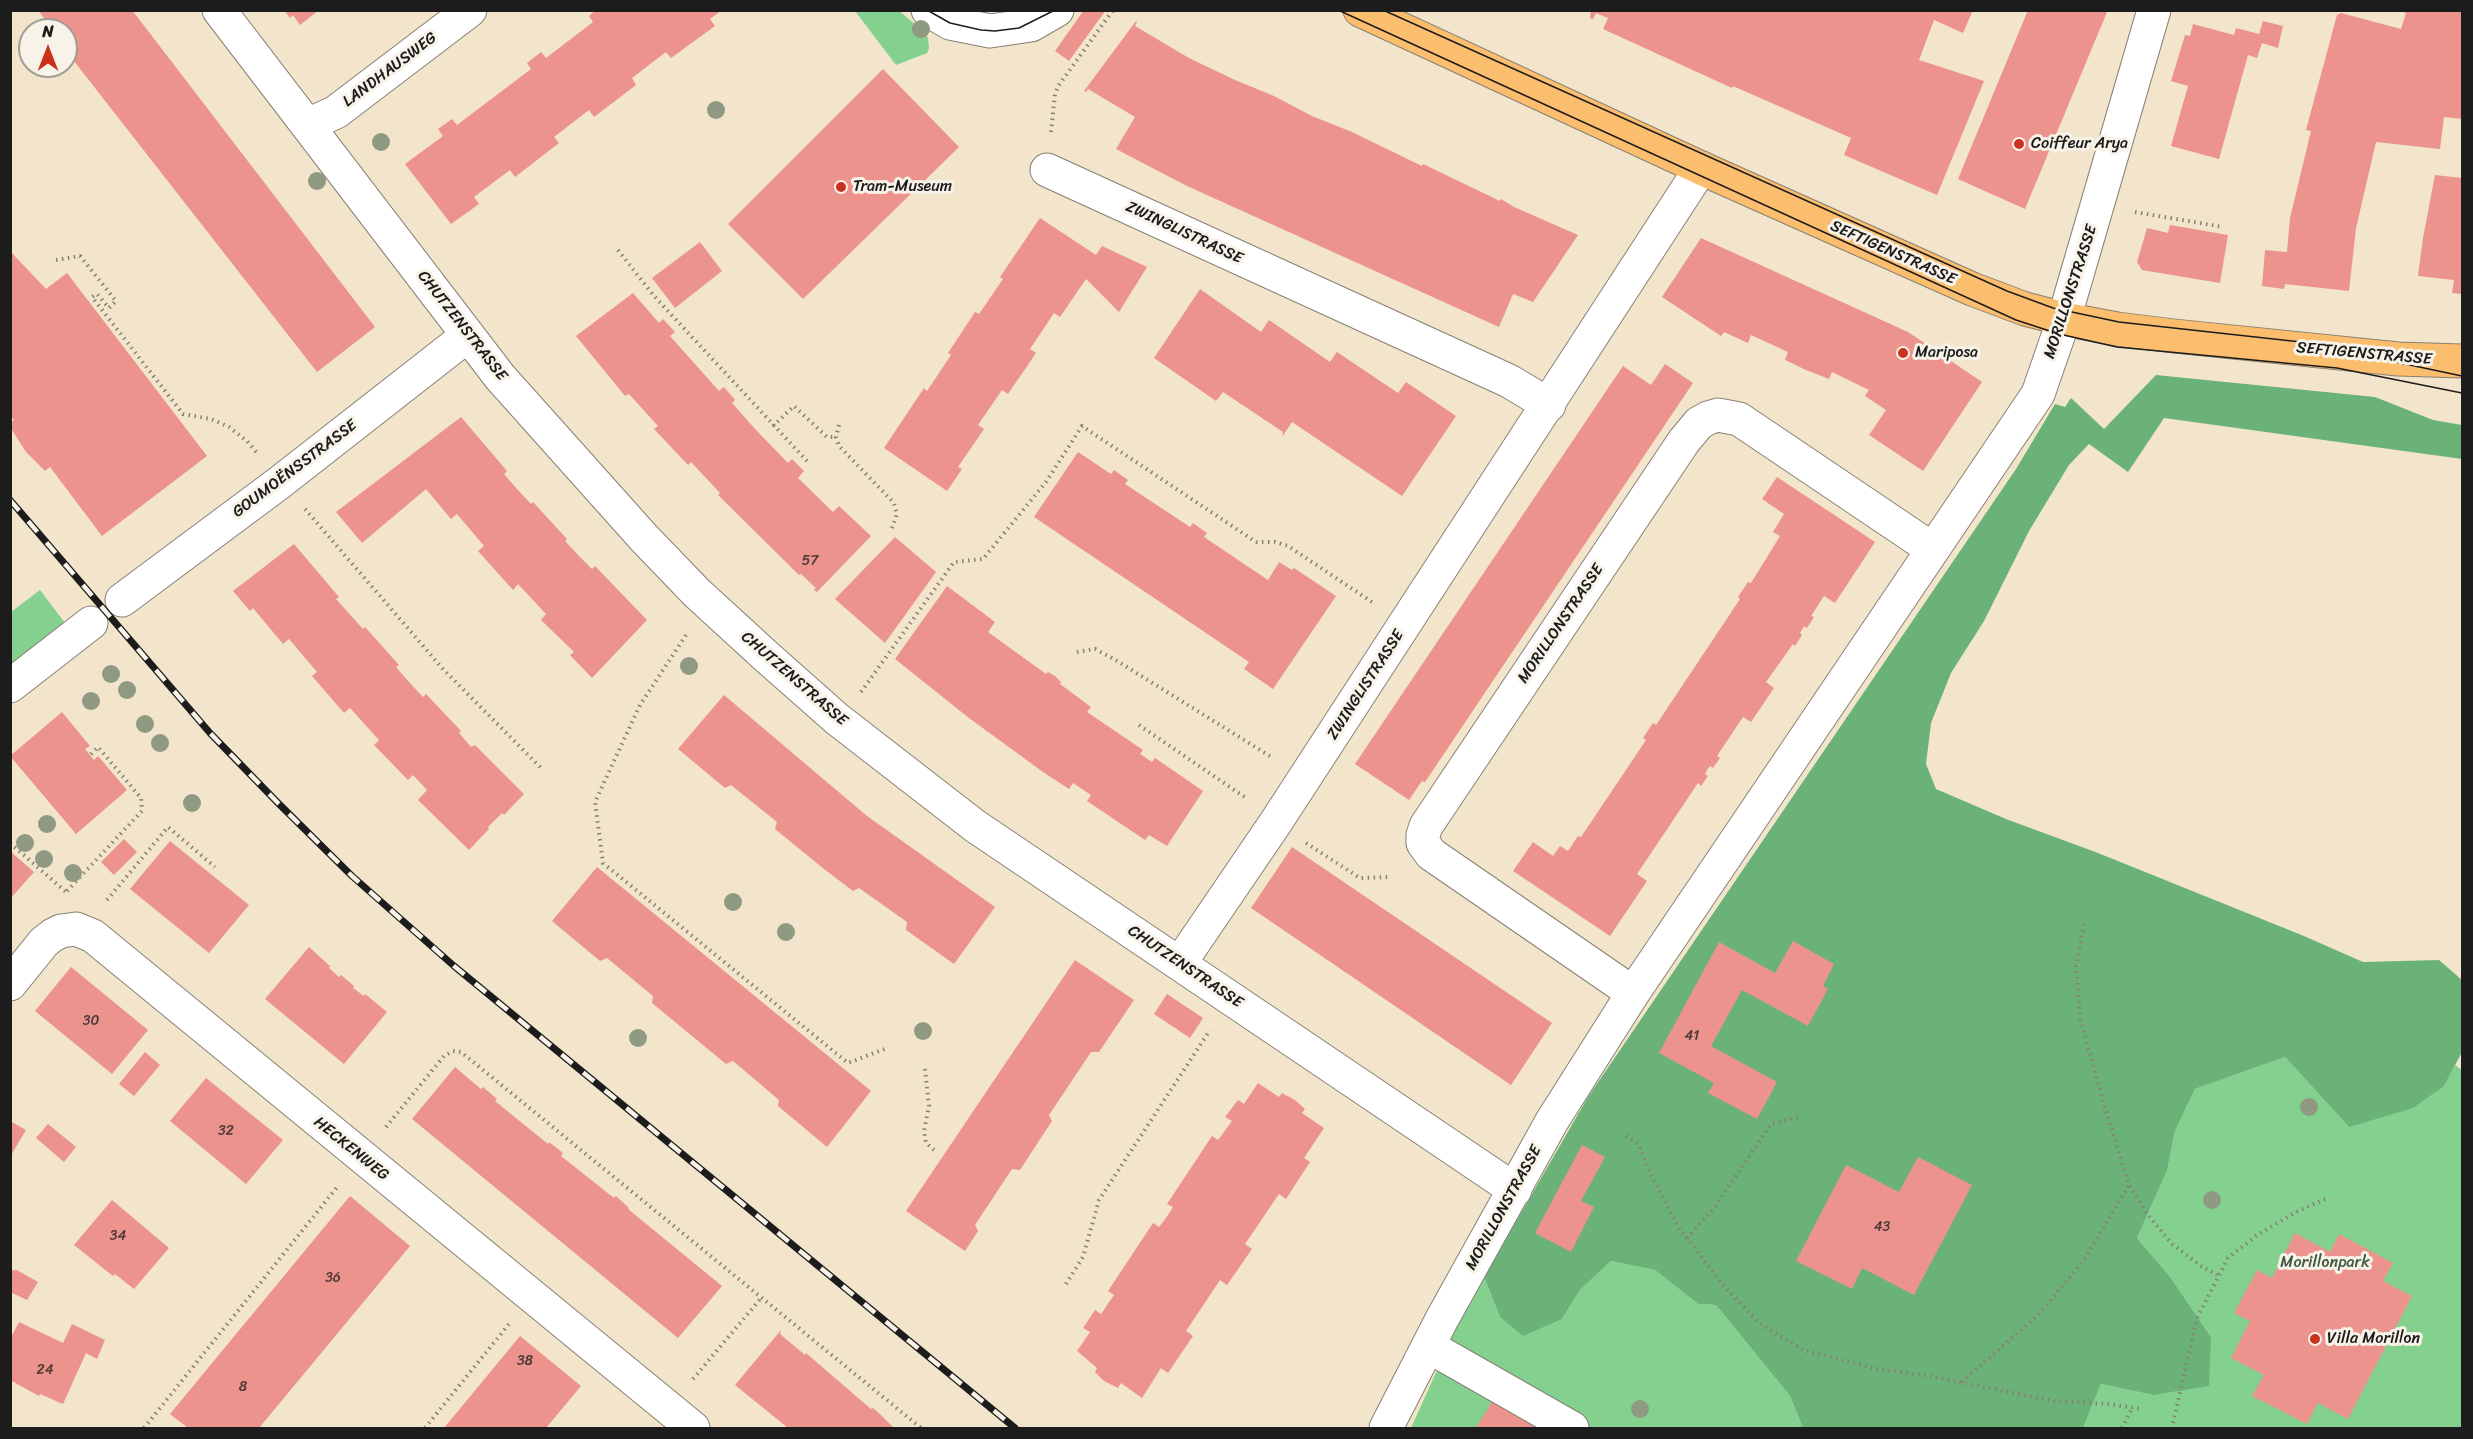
<!DOCTYPE html>
<html>
<head>
<meta charset="utf-8">
<style>
	body { margin:0 }
	#map { position:relative; width:2473px; height:1439px; overflow:hidden; background:#f2e5cb; font-family:Sriracha,sans-serif }
	canvas { display:block }
	.frame { position:absolute; inset:0; border:12px solid #1c1c1c; pointer-events:none }
	.north { position:absolute; left:18px; top:18px; width:60px; height:60px; box-sizing:border-box; background:#f7f3e8; border:2px solid #9f9d96; border-radius:50%; rotate:0deg; font-size:16px; font-weight:700; line-height:24px; text-align:center; color:#1c1c1c }
	.north::after { content:''; display:block; margin:auto; width:21px; height:27px; background:#c8321e; clip-path:polygon(50% 0,100% 100%,50% 72%,0 100%) }
</style>
</head>
<body>
<div id="map">
<canvas width="2473" height="1439"></canvas>
<div class="frame"></div>
<div class="north">N</div>
</div>
<script>
const ctx = document.querySelector('canvas').getContext('2d');
ctx.lineJoin = 'round';
function fill(path, color) { ctx.fillStyle = color; ctx.fill(path, 'evenodd'); }
const toPath = rows => new Path2D(rows.map(r => 'M' + r).join(''));
function trace(path, color, width, dash) { ctx.strokeStyle = color; ctx.lineWidth = width; ctx.lineCap = dash ? 'butt' : 'round'; ctx.setLineDash(dash || []); ctx.stroke(path); }
function label(font, color, halo, rows, align = 'center') {
  ctx.font = font + ' Sriracha,sans-serif'; ctx.lineWidth = 6; ctx.setLineDash([]); ctx.textBaseline = 'middle'; ctx.strokeStyle = halo; ctx.fillStyle = color; for (const [text, x, y, turn = 0] of rows) {
    ctx.save(); ctx.translate(x, y); ctx.rotate((+turn || 0) * Math.PI / 180); ctx.textAlign = isNaN(turn) ? turn : align; if (halo) ctx.strokeText(text, 0, 0); ctx.fillText(text, 0, 0); ctx.restore();
  }
}
fill(toPath([
	[855,11,899,11,921,29,928,38,929,48,927,53,896,65],
	[40,590,65,623,11,666,11,612],
	[2285,1057,2349,1127,2444,1086,2455,1065,2462,1070,2462,1428,2083,1428,2101,1384,2153,1395,2211,1337,2171,1278,2137,1238,2167,1171,2175,1131,2195,1089],
	[1611,1261,1655,1270,1698,1304,1716,1305,1790,1396,1803,1428,1411,1428,1456,1328,1484,1277,1500,1317,1562,1319,1580,1290]
]), '#84d08e');
fill(toPath([
	[2156,375,2375,397,2433,420,2462,425,2462,459,2164,418,2128,472,2089,444,2069,465,2029,531,1984,621,1951,673,1931,723,1926,764,1936,789,2006,819,2098,853,2304,936,2363,962,2439,960,2462,980,2462,1052,2444,1086,2413,1108,2349,1127,2285,1057,2195,1089,2175,1131,2167,1171,2137,1238,2171,1278,2211,1337,2209,1386,2153,1395,2101,1384,2083,1428,1803,1428,1790,1396,1716,1305,1698,1304,1655,1270,1611,1261,1580,1290,1562,1319,1523,1336,1500,1317,1484,1277,1588,1097,2016,469,2055,404,2065,407,2071,398,2104,429]
]), '#6bb279');
fill(toPath([
	[38,10,132,10,375,327,317,372,70,56,71,54,66,47,66,30,53,30],
	[284,10,319,10,300,25,293,15,290,18],
	[596,10,722,10,710,19,715,26,671,58,666,52,632,78,636,85,594,117,589,110,554,137,559,143,515,177,510,170,474,197,479,204,451,224,405,164,443,136,438,129,452,119,457,125,531,69,527,63,541,52,546,58,593,22,589,16],
	[1084,10,1106,10,1069,61,1055,51],
	[1591,10,1973,10,1963,33,1934,20,1919,60,1984,81,1937,195,1844,155,1851,138,1733,86,1732,88,1603,29,1608,18,1596,13,1593,19,1590,18],
	[2028,10,2107,12,2025,209,1958,179],
	[2398,10,2462,10,2462,119,2444,117,2440,149,2376,142,2356,228,2349,291,2285,284,2284,289,2262,286,2265,250,2287,252,2290,218,2311,131,2306,130,2337,15,2341,13,2401,29,2406,13],
	[1136,21,1137,22,1135,26,1189,58,1235,80,1274,96,1312,116,1352,132,1391,151,1422,166,1423,164,1500,201,1501,199,1514,207,1578,235,1533,302,1513,294,1499,327,1187,186,1116,149,1135,117,1088,89,1086,92,1084,91],
	[2263,21,2283,26,2278,48,2262,43,2257,58,2248,55,2219,159,2171,146,2188,86,2171,81,2185,35,2190,36,2193,24,2234,35,2236,28,2259,34],
	[883,69,959,147,803,299,728,224],
	[2435,175,2462,178,2462,294,2452,293,2454,280,2418,276,2423,238],
	[1040,218,1096,255,1102,246,1147,267,1119,312,1086,279,1060,317,1054,313,1030,349,1036,353,1008,394,1002,390,978,425,984,429,958,467,962,469,947,491,884,448,924,388,927,391,951,355,948,353,975,312,979,314,1003,279,1000,277],
	[2170,225,2228,235,2220,283,2142,270,2137,262,2147,228,2168,233],
	[1701,238,1908,332,1982,382,1923,471,1869,435,1886,410,1865,396,1869,390,1832,372,1829,379,1806,370,1785,360,1788,352,1751,335,1748,343,1724,332,1721,336,1662,297],
	[700,242,722,271,675,308,652,278],
	[10,251,46,289,67,273,207,456,102,536,50,467,45,471,26,452,10,427,10,423,14,420,10,415],
	[1200,289,1261,332,1269,320,1330,362,1337,352,1398,393,1406,382,1456,416,1402,496,1292,422,1282,437,1283,432,1223,392,1216,401,1154,358],
	[633,293,659,323,663,319,675,332,670,336,719,391,724,387,735,400,732,403,756,430,788,463,792,459,804,471,798,478,833,512,839,506,871,536,817,592,814,590,816,588,801,574,799,575,718,495,720,493,691,462,688,465,654,429,658,426,629,394,625,396,576,336],
	[1665,364,1693,383,1425,782,1422,781,1409,800,1355,764,1623,366,1651,385],
	[461,417,507,471,504,474,517,489,531,504,533,502,567,539,565,541,578,555,592,569,595,566,647,620,592,678,570,655,574,652,541,620,546,614,518,584,513,590,478,551,484,546,457,514,451,519,426,489,362,543,336,512],
	[1078,452,1111,474,1114,470,1128,480,1125,484,1190,527,1193,523,1207,533,1204,537,1268,580,1279,562,1292,570,1294,568,1336,596,1273,689,1244,669,1249,662,1034,517],
	[1777,477,1875,542,1835,603,1824,596,1811,616,1814,617,1807,628,1804,626,1800,633,1802,635,1795,646,1793,644,1766,682,1774,688,1751,722,1743,717,1717,756,1720,758,1713,768,1710,766,1707,770,1705,774,1708,776,1701,786,1698,783,1637,874,1647,881,1610,936,1513,871,1533,842,1553,856,1560,846,1568,851,1578,836,1581,837,1646,740,1643,738,1653,723,1656,725,1740,599,1738,597,1748,582,1751,583,1780,536,1773,532,1784,514,1762,499],
	[895,537,936,572,885,643,835,599],
	[294,544,339,597,336,599,363,629,365,627,399,665,396,667,409,682,423,697,426,694,461,731,459,733,471,747,475,745,524,794,504,815,502,813,488,827,489,829,469,850,418,800,427,790,413,775,408,780,374,745,379,740,350,708,344,713,312,676,317,672,289,639,283,644,253,608,250,611,233,591],
	[947,586,995,622,988,632,1046,674,1048,672,1055,676,1061,682,1060,684,1091,707,1087,712,1143,750,1140,754,1152,762,1155,758,1203,791,1167,846,1149,835,1145,840,1087,801,1091,795,1073,783,1069,789,1043,772,969,718,895,659],
	[724,695,867,816,995,907,954,964,906,930,907,922,859,888,853,891,824,869,775,829,777,822,731,785,725,788,678,749],
	[62,712,90,746,85,749,90,755,94,760,98,756,127,790,76,834,10,756],
	[124,839,137,852,114,875,101,862],
	[170,841,249,905,209,953,130,889],
	[1292,847,1552,1023,1511,1085,1251,908],
	[10,851,34,872,10,899],
	[597,867,871,1091,827,1147,778,1106,779,1100,733,1061,726,1064,652,1003,653,996,607,958,600,961,552,921],
	[1793,941,1834,964,1823,986,1828,989,1808,1026,1742,990,1711,1046,1777,1082,1757,1119,1708,1093,1714,1083,1659,1053,1719,942,1775,973],
	[309,947,330,966,329,968,339,977,341,975,354,986,353,988,364,996,365,994,387,1012,344,1064,265,999],
	[1075,960,1134,1000,1099,1052,1091,1052,1049,1115,1052,1121,1020,1170,1012,1169,975,1225,978,1231,965,1251,906,1211],
	[71,967,148,1030,112,1074,35,1011],
	[1167,994,1203,1018,1190,1038,1154,1014],
	[145,1052,160,1065,134,1096,119,1084],
	[455,1067,481,1089,483,1087,497,1099,495,1101,548,1144,549,1142,563,1153,561,1156,614,1198,616,1196,629,1208,628,1209,722,1286,678,1338,412,1119],
	[206,1078,283,1140,246,1184,170,1121],
	[1258,1083,1279,1097,1282,1093,1295,1100,1305,1109,1302,1113,1324,1128,1304,1158,1310,1162,1286,1199,1279,1194,1245,1244,1252,1249,1227,1285,1220,1280,1186,1331,1193,1336,1168,1373,1161,1368,1142,1398,1121,1383,1118,1388,1104,1381,1095,1372,1097,1368,1077,1351,1090,1332,1083,1328,1095,1310,1101,1314,1114,1295,1108,1291,1153,1223,1159,1227,1166,1218,1173,1207,1167,1204,1212,1136,1218,1140,1232,1121,1225,1117,1238,1100,1244,1104],
	[10,1121,26,1130,10,1157],
	[48,1124,76,1147,64,1162,36,1138],
	[1582,1145,1605,1157,1581,1201,1594,1207,1571,1252,1535,1233],
	[1918,1157,1972,1185,1914,1295,1862,1268,1852,1289,1796,1261,1846,1165,1899,1192],
	[350,1196,410,1246,259,1428,188,1428,170,1414],
	[112,1200,169,1248,134,1289,115,1274,113,1276,74,1245],
	[2295,1233,2330,1252,2339,1234,2393,1263,2383,1281,2412,1296,2348,1419,2318,1403,2307,1424,2252,1396,2264,1375,2231,1358,2250,1321,2234,1313,2257,1270,2272,1278],
	[10,1269,15,1271,15,1269,38,1282,27,1300,10,1292],
	[19,1322,63,1343,72,1324,105,1340,97,1359,86,1353,63,1404,40,1394,39,1396,10,1380,10,1339],
	[781,1330,780,1334,805,1355,806,1353,871,1409,873,1408,880,1414,894,1428,788,1428,735,1385],
	[520,1336,581,1386,546,1428,444,1428],
	[1492,1402,1537,1428,1476,1428]
]), '#eb938c');
const minor = toPath([
	[219,10,500,377,644,538,697,593,768,658,837,719,975,826,1515,1190],
	[928,10,950,23,990,31,1031,25,1057,10],
	[308,125,336,112,470,10],
	[1047,170,1509,381,1549,405],
	[122,600,279,483,467,336],
	[10,686,91,623],
	[1180,963,1276,822,1701,168],
	[10,984,44,942,53,935,61,931,76,929,93,936,693,1428],
	[1633,993,1431,854,1423,843,1423,835,1426,826,1684,441,1699,423,1708,418,1718,415,1739,419,1932,549],
	[1428,1346,1572,1428],
	[1386,1428,1442,1319,1552,1121,1633,993,2038,394,2064,319,2154,10]
]);
const major = toPath([
	[1360,10,1701,168,1972,289,2025,309,2064,319,2117,329,2174,336,2398,359,2462,361]
]);
trace(minor, '#878074', 35);
trace(major, '#878074', 35);
trace(toPath([
	[1051,132,1055,94,1059,85,1113,10],
	[2135,212,2223,227],
	[618,250,654,296,807,461],
	[56,260,80,256,116,301,109,308,97,294,92,297,183,414,211,419,229,427,247,441,257,453],
	[839,425,836,437,839,446,894,503,897,514,891,531],
	[773,426,794,406,827,437,836,437],
	[305,509,443,669,543,770],
	[686,635,640,705,595,802,603,863,848,1063,887,1048],
	[1077,652,1095,649,1114,659,1273,758],
	[861,692,954,562,983,559,1046,482,1082,426,1253,540,1257,542,1275,542,1288,546,1375,604],
	[1139,725,1246,798],
	[10,843,66,892],
	[1306,843,1360,878,1390,877],
	[67,891,142,811,141,798,98,747,90,755],
	[107,900,168,827,215,867],
	[2084,924,2076,966,2080,1018,2104,1104,2129,1185,2148,1215,2172,1244,2201,1266,2217,1275],
	[925,1069,929,1106,924,1131,926,1143,935,1151],
	[386,1127,444,1056,453,1051,461,1052,921,1428],
	[1626,1136,1639,1145,1651,1175,1679,1228,1725,1287,1759,1323,1803,1350,1877,1369,1929,1376,2055,1401,2108,1404,2142,1409],
	[1687,1238,1715,1207,1771,1124,1798,1117],
	[1066,1284,1083,1257,1099,1200,1210,1030],
	[693,1379,762,1297],
	[1962,1382,2039,1314,2084,1260,2129,1185],
	[2173,1423,2197,1318,2228,1258,2256,1236,2294,1213,2327,1198],
	[144,1428,338,1186],
	[425,1428,509,1324],
	[2122,1428,2132,1408]
]), '#878074', 4, [1.5, 4.5]);
trace(minor, '#fff', 33);
trace(major, '#fbbd6e', 33);
trace(toPath([
	[927,10,950,23,981,30,995,31,1019,28,1055,10],
	[1338,10,2016,320,2059,334,2117,347,2337,368,2462,393],
	[1383,10,2007,291,2053,308,2119,322,2301,342,2462,376]
]), '#1c1c1c', 1.5);
const rail = toPath([
	[10,500,210,733,278,803,352,876,454,966,1015,1428]
]);
trace(rail, '#1c1c1c', 7);
trace(rail, '#f7f3e8', 4.5, [14]);
ctx.fillStyle = '#909981';
for (const [x, y] of [
	[921,29],
	[716,110],
	[381,142],
	[317,181],
	[689,666],
	[111,674],
	[127,690],
	[91,701],
	[145,724],
	[160,743],
	[192,803],
	[47,824],
	[25,843],
	[44,859],
	[73,873],
	[733,902],
	[786,932],
	[923,1031],
	[638,1038],
	[2309,1107],
	[2212,1200],
	[1640,1409]
]) { ctx.beginPath(); ctx.arc(x, y, 9, 0, 2 * Math.PI); ctx.fill(); }
for (const [x, y, r, color] of [
	[2019,144,6,"#c8321e"],
	[841,187,6,"#c8321e"],
	[1903,353,6,"#c8321e"],
	[2315,1339,6,"#c8321e"]
]) { const dot = new Path2D(); dot.arc(x, y, r, 0, 2 * Math.PI); ctx.fillStyle = color; ctx.fill(dot); trace(dot, '#f7f3e8', 2); }
label('14px', '#503a38', null, [
	["57",810,561],
	["30",91,1021],
	["41",1692,1036],
	["32",226,1131],
	["43",1882,1227],
	["34",118,1236],
	["36",333,1278],
	["38",525,1361],
	["24",45,1370],
	["8",243,1387]
]);
label('16px', '#1c1c1c', '#f7f3e8', [
	["LANDHAUSWEG",390,70,-37],
	["ZWINGLISTRASSE",1184,233,25],
	["SEFTIGENSTRASSE",1893,253,24],
	["MORILLONSTRASSE",2071,292,-72],
	["CHUTZENSTRASSE",462,326,52],
	["SEFTIGENSTRASSE",2364,354,5],
	["GOUMOËNSSTRASSE",295,469,-37],
	["MORILLONSTRASSE",1561,624,-56],
	["CHUTZENSTRASSE",794,679,41],
	["ZWINGLISTRASSE",1366,685,-57],
	["CHUTZENSTRASSE",1185,967,34],
	["HECKENWEG",351,1149,39],
	["MORILLONSTRASSE",1504,1208,-61]
]);
label('16px', '#1c1c1c', '#f7f3e8', [
	["Coiffeur Arya",2031,144],
	["Tram-Museum",853,187],
	["Mariposa",1915,353],
	["Villa Morillon",2327,1339]
], 'left');
label('16px', '#405b44', '#f7f3e8', [
	["Morillonpark",2325,1263]
]);
</script>
</body>
</html>
